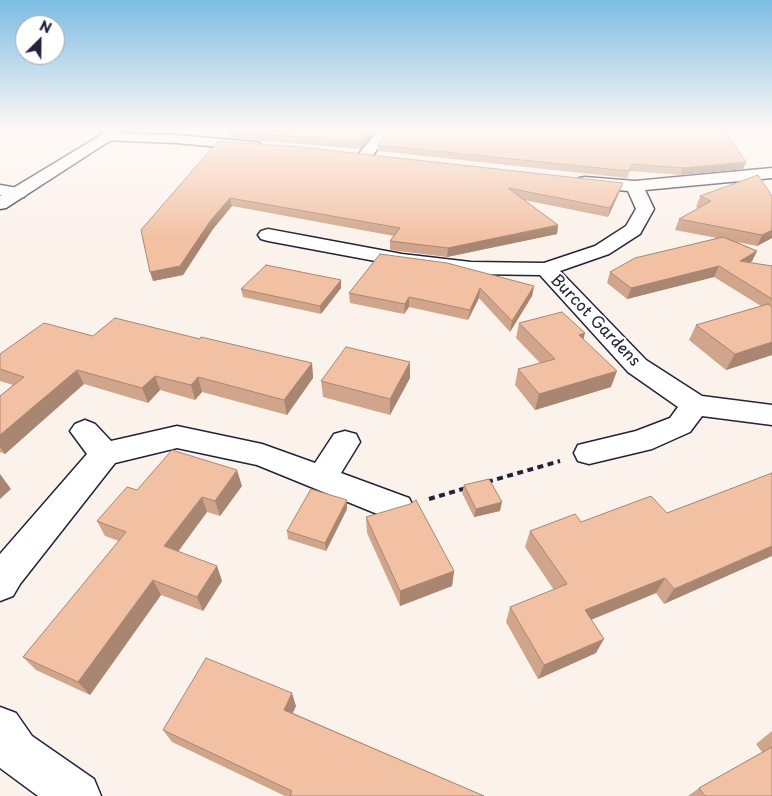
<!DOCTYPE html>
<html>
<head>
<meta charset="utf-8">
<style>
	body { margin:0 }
	#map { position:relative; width:772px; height:796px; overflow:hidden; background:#fcf2ec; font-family:"Playpen Sans",sans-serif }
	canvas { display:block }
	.north { position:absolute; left:15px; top:15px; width:50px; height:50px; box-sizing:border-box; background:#fff; border:1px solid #a7a7b1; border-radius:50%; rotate:23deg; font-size:14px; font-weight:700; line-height:20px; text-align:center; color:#22223b }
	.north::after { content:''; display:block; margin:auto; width:18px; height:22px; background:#22223b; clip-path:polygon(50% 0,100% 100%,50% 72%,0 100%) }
</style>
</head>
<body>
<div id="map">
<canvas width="772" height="796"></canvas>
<div class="north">N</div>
</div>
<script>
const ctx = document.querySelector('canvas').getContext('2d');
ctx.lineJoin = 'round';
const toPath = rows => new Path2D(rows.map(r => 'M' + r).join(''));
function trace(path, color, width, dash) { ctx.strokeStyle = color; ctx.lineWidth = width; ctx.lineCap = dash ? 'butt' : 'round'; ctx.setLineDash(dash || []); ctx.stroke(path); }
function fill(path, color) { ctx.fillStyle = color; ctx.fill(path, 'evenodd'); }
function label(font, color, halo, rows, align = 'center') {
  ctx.font = font + ' "Playpen Sans",sans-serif'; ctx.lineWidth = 4; ctx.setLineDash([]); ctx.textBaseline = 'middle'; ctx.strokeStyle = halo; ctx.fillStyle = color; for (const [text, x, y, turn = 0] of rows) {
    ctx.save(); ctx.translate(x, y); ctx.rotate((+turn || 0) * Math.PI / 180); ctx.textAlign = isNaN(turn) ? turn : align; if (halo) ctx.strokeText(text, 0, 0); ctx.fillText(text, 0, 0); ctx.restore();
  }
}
const minor = toPath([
	[379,129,393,129,370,159,360,159,357,156,379,129],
	[106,133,176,135,254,142,259,143,261,146,259,149,254,150,176,143,101,140,99,137,101,134,106,133],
	[772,168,772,178,645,190,654,209,640,234,609,254,560,271,646,360,702,396,772,405,772,425,702,416,690,432,652,449,589,464,578,461,574,453,578,445,636,431,670,418,678,407,628,372,540,275,471,274,402,266,268,241,261,239,258,235,261,231,268,229,402,254,471,262,544,263,595,246,626,226,636,209,628,191,585,187,579,186,577,182,579,178,585,177,635,181,772,168],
	[0,185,24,189,27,193,24,197,18,198,0,195,0,185],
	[85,420,95,424,111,441,177,426,262,444,315,463,334,434,345,431,356,434,360,442,341,473,409,498,414,508,409,518,397,522,257,465,177,448,115,463,20,584,13,596,0,601,0,554,87,454,70,431,75,424,85,420],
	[0,707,16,713,32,736,94,779,101,796,38,796,0,768,0,707]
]);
const major = toPath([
	[111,129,128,129,6,208,0,209,0,196,111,129]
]);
trace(minor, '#22223b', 3);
trace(major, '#22223b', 3);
trace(toPath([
	[487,482,560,461],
	[429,499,466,488]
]), '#22223b', 4, [6, 4.5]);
fill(minor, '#fff');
fill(major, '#fff');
fill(toPath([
	[377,129,360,149,228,138,227,131],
	[218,141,620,191,608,217,524,200,558,225,557,234,447,257,390,250,390,241,394,236,232,206,213,229,183,275,153,281],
	[378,145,746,162,743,169,681,175,630,171,627,178,378,151],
	[758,175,772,238,757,246,737,242,757,251,752,261,750,263,772,266,772,355,726,370,689,340,696,325,761,306,714,277,627,299,607,283,610,272,717,238,675,230,679,219,698,208,696,207,700,196],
	[341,280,341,288,321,314,243,297,241,289],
	[534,286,532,296,510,332,479,298,468,320,409,307,404,314,350,303,349,293],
	[519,323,583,339,611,387,535,410,515,385,518,369,540,363,516,338],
	[93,336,200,339,312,363,313,378,287,415,202,392,195,400,160,390,148,403,84,384,5,454,0,452,0,396,13,385,0,381,0,354],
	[410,378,390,415,323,397,321,381],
	[772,473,664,604,656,593,591,620,596,653,538,679,506,622,510,607,554,590,525,547,530,531,581,522,667,513],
	[464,485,500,511,474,517,462,493],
	[242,486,220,516,207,512,178,552,217,566,222,581,203,611,161,595,90,695,36,670,23,657,119,541,105,536,97,521],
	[347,509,326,551,288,539,287,531],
	[366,517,454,571,452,586,400,606,367,533],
	[296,706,293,713,484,796,285,796,172,742,163,730],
	[772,731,772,796,688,796,699,788,762,752,756,744]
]), '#d0a58b');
fill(toPath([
	[371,129,377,129,360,149,360,142],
	[746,162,743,169,681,175,683,168],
	[623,183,620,191,608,217,610,208],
	[230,198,232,206,213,229,183,275,153,281,150,272,211,220],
	[558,225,557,234,447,257,448,248],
	[772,230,772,238,757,246,762,235],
	[757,251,752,261,735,272,740,261],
	[719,266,714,277,627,299,631,288],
	[341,280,341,288,321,314,320,306],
	[534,286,532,296,510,332,512,321],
	[480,288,479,298,468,320,470,310],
	[409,297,409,307,404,314,405,304],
	[585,333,581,349,579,335],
	[772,342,772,355,726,370,735,354],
	[410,362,410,378,390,415,390,399],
	[312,363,313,378,287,415,284,400],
	[77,370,84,384,5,454,0,447,0,435],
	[617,371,611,387,535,410,539,394],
	[155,376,160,390,148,403,142,388],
	[198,377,202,392,195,400,191,385],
	[237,470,242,486,220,516,215,501],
	[0,474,11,489,0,499],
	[202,497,207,512,171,561,164,546],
	[347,500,347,509,326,551,325,543],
	[502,502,500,511,474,517,476,509],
	[772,546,772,556,664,604,674,589],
	[217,566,222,581,203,611,197,597],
	[454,571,452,586,400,606,400,591],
	[665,578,656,593,578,625,585,610],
	[153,580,161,595,90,695,78,682],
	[604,639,596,653,538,679,544,665],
	[292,693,296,706,288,722,284,710]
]), '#a98671');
const building = toPath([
	[229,129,371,129,360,142,227,131,229,129],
	[390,129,724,129,746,162,683,168,632,164,629,171,378,145,390,129],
	[218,141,300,147,623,183,610,208,508,188,558,225,448,248,390,241,400,228,230,198,211,220,180,266,150,272,141,230,218,141],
	[758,175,772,196,772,230,762,235,679,219,711,201,700,196,758,175],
	[723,237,757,251,740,261,772,266,772,299,719,266,631,288,610,272,635,258,723,237],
	[380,254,447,263,534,286,512,321,480,288,470,310,409,297,405,304,349,293,380,254],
	[266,265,341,280,320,306,241,289,266,265],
	[768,304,772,307,772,342,735,354,696,325,768,304],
	[562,312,585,333,579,335,617,371,539,394,518,369,555,359,519,323,562,312],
	[115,318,200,339,201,337,312,363,284,400,198,377,191,385,155,376,142,388,77,370,0,435,0,396,24,377,0,369,0,354,44,323,93,336,115,318],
	[346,347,410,362,390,399,321,381,346,347],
	[172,450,237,470,215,501,202,497,164,546,217,566,197,597,153,580,78,682,23,657,126,532,97,521,127,487,137,490,172,450],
	[772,473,772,546,674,589,665,578,585,610,604,639,544,665,510,607,567,584,530,531,575,514,581,522,651,496,667,513,772,473],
	[489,479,502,502,476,509,464,485,489,479],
	[311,489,347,500,325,543,287,531,311,489],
	[416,500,454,571,400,591,366,517,410,504,416,500],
	[206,658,292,693,284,710,484,796,290,796,292,791,163,730,206,658],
	[772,747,772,796,705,796,699,788,772,747]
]);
fill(building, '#f2c0a2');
trace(building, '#a98671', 1);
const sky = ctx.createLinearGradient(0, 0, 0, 240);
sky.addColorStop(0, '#7dbce3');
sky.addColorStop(0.54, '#fef9f6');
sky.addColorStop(1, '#fef9f600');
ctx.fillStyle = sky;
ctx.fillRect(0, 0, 772, 240);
label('16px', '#22223b', '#fff', [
	["Burcot Gardens",595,321,46]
]);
</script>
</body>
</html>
